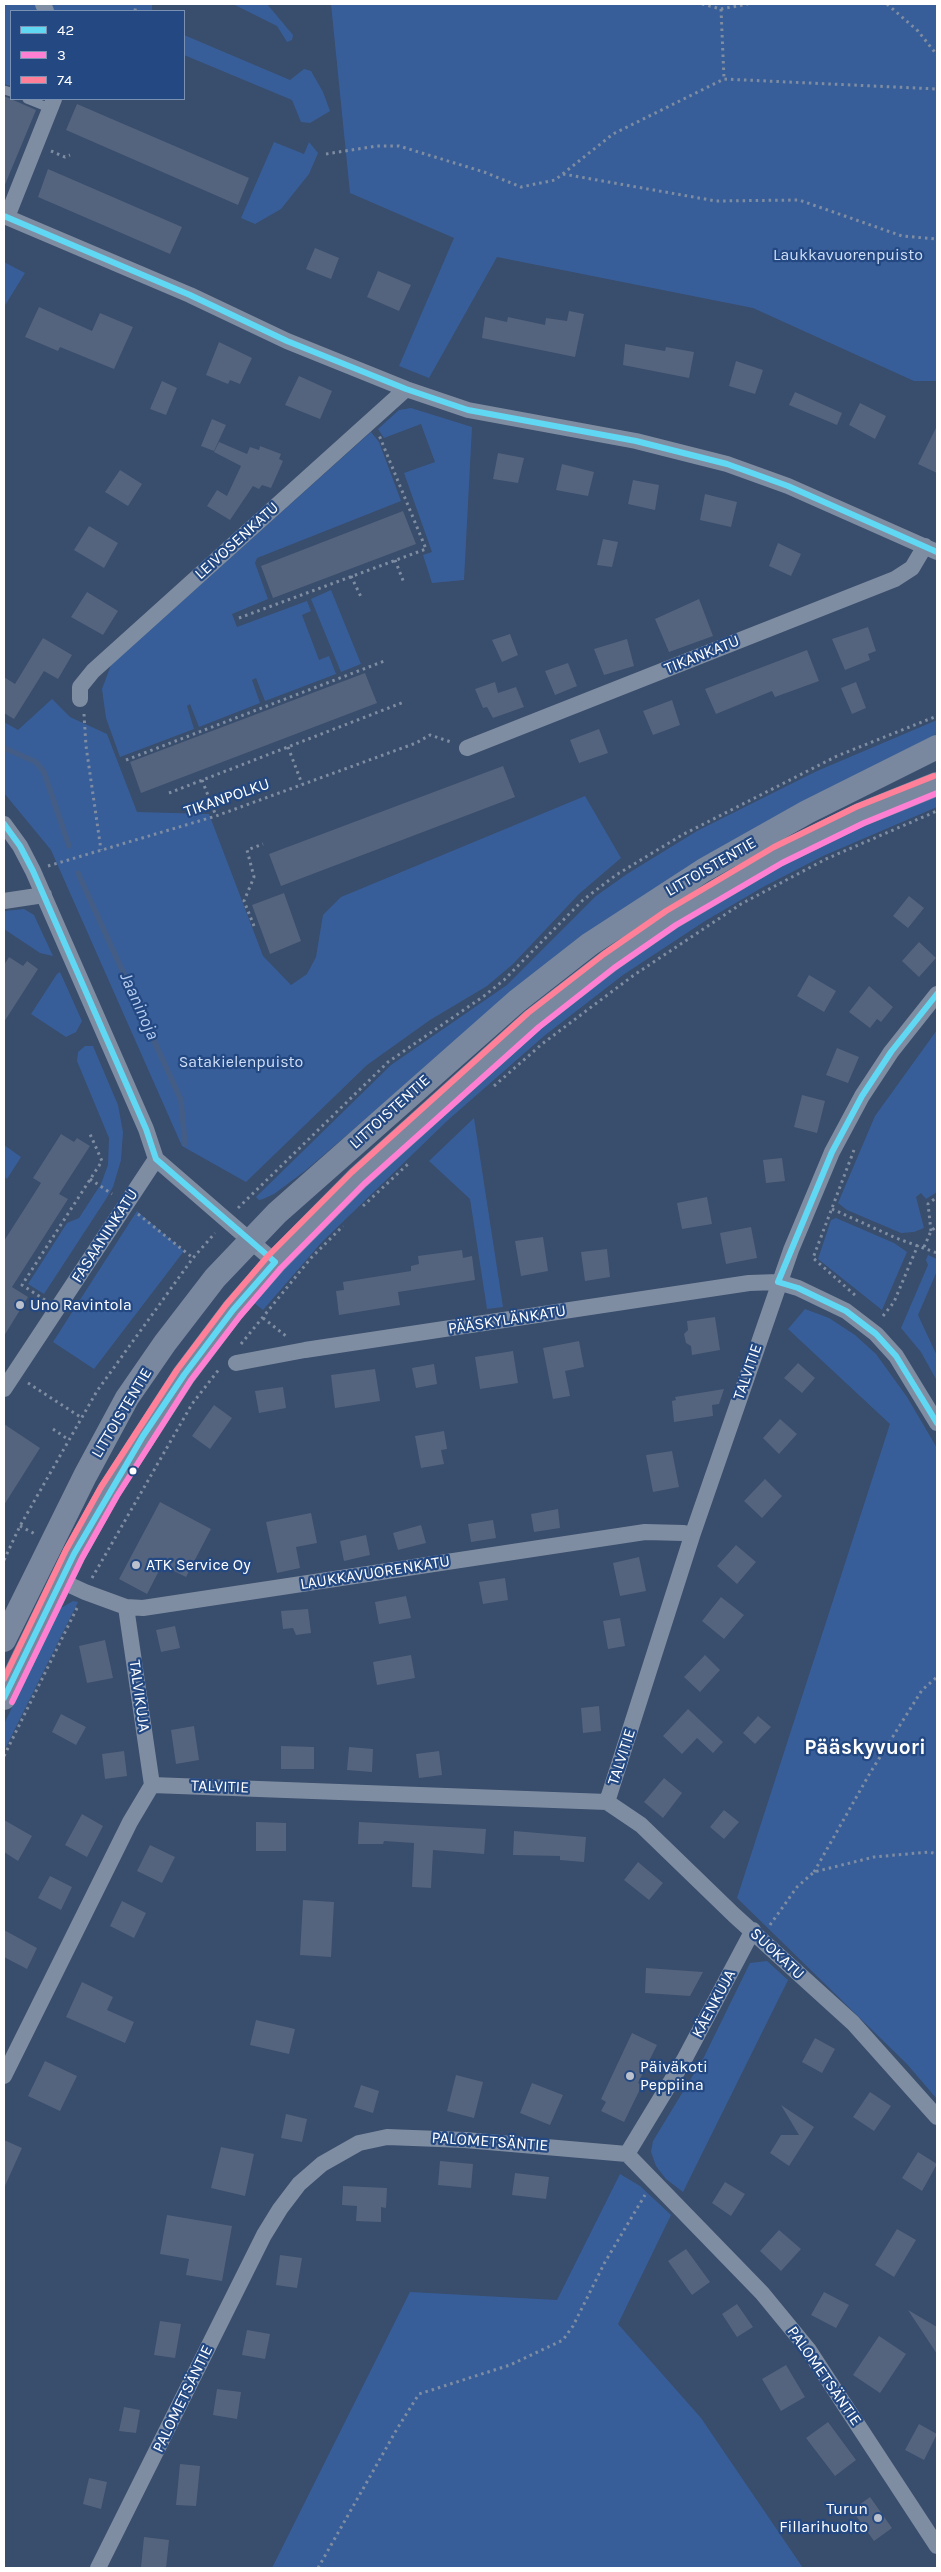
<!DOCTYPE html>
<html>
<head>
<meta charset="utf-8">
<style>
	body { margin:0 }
	#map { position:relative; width:941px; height:2572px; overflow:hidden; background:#394d6c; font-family:Karla,sans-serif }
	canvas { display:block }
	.frame { position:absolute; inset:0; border:5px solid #fff; pointer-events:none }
	.legend { position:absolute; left:10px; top:10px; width:175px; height:90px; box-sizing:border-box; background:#234882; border:1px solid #7b91b4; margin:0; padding:6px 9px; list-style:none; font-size:15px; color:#fff }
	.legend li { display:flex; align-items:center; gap:10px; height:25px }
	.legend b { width:25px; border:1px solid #7b91b4 }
</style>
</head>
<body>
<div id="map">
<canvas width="941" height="2572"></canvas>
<div class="frame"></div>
<ul class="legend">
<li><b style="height:6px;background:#60d8f3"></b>42</li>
<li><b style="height:6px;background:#ff80d2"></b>3</li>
<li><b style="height:6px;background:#ff8098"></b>74</li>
</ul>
</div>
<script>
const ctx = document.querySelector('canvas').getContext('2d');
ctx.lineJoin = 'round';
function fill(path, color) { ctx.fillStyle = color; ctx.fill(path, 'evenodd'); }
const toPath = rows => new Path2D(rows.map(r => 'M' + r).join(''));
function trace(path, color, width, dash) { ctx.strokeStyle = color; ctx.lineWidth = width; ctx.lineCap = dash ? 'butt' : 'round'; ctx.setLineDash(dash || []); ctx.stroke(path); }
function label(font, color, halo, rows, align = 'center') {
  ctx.font = font + ' Karla,sans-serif'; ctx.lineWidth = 4.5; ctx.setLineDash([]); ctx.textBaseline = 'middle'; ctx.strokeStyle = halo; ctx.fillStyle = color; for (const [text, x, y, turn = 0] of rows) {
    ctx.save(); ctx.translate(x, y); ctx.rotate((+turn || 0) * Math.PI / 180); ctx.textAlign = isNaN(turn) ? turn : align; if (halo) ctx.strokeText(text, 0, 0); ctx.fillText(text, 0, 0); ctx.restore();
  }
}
fill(toPath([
	[4,4,152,4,152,11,11,11,11,86,4,84],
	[233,4,267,4,293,35,292,40,287,42,277,26],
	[331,4,937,4,937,381,914,381,753,308,497,257,429,378,399,366,454,238,350,193],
	[184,35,290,80,304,69,311,71,323,92,330,111,310,123,301,122,292,100,184,55],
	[274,142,304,154,309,142,318,153,309,174,281,209,255,224,241,218],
	[4,262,25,273,4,307],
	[411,408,472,427,464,580,432,583,423,555,432,552,404,473,435,462,421,424,384,438,378,429,399,410],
	[371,432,379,442,401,501,257,558,255,563,268,599,232,614,237,627,307,601,311,611,302,615,319,660,329,656,336,674,265,701,256,678,252,680,260,703,199,727,190,704,187,706,194,729,120,757,106,718,102,689,111,665],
	[331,590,361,664,341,672,311,599],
	[52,699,70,717,107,734,137,812,209,814,263,956,291,985,307,974,316,957,323,915,341,897,585,796,621,858,579,894,513,964,487,986,430,1020,367,1065,246,1182,182,1146,51,850,4,793,4,722,18,730],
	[937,720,937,734,890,758,536,973,305,1171,274,1194,263,1199,259,1200,256,1197,391,1065,507,985,596,896,627,874,697,831,817,771],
	[937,796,937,807,823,856,763,887,705,921,623,975,544,1036,448,1120,321,1243,263,1310,253,1302,315,1233,538,1029,619,965,701,911,817,846],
	[24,909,34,915,53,956,40,953,4,929,4,911],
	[60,972,82,1021,76,1032,66,1037,31,1014,57,974],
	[937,1030,937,1192,926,1199,921,1193,916,1197,924,1228,914,1232,901,1233,847,1210,838,1203,875,1116],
	[85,1046,93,1046,118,1105,123,1132,121,1160,113,1187,106,1199,44,1294,28,1284,67,1223,79,1218,101,1184,108,1165,109,1138,77,1061,78,1052],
	[474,1118,503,1307,487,1309,470,1199,429,1161],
	[4,1145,21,1157,7,1179,4,1176],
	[137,1211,184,1251,94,1369,53,1342],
	[836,1218,894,1243,907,1252,882,1310,818,1259,831,1220],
	[928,1255,937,1259,937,1271,918,1315,937,1356,937,1381,921,1352,901,1328,928,1265,926,1260],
	[805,1309,829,1318,855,1335,876,1354,907,1397,937,1448,937,2099,907,2064,737,1898,890,1424,788,1329],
	[73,1601,78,1602,4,1751,4,1724,61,1608],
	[767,1961,788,1980,683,2192,666,2179,656,2166,651,2152,653,2141,704,2057,750,1963],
	[620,2174,640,2186,671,2215,618,2324,701,2418,803,2568,272,2568,410,2292,557,2300]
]), '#385e99');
trace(toPath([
	[4,748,36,762,44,772,69,846],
	[78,873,181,1100,185,1144]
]), '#435d86', 5.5);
fill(toPath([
	[4,96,36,110,4,187],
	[77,104,249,178,238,205,66,130],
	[48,169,182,227,170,254,38,197],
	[315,248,339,258,331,279,306,269],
	[378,271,411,285,399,311,367,297],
	[39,307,92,331,100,313,133,327,114,369,60,347,58,351,25,337],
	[569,311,584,314,575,357,482,338,485,317,507,322,508,317,545,325,546,318,567,321],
	[219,342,252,358,240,384,230,380,228,384,206,375],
	[625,344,665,351,666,347,694,352,689,378,623,365],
	[736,361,763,370,755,394,729,386],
	[299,376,332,391,320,419,285,405],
	[162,381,177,388,166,415,150,409],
	[795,392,842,413,837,425,789,405],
	[860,403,886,416,875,439,849,425],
	[212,419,226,425,214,451,201,446],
	[937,426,937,473,918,464],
	[219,442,247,454,250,447,259,450,260,446,281,454,279,459,283,461,271,488,262,485,259,489,253,486,230,520,207,506,217,490,227,496,241,466,214,452],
	[498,453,524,458,518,483,493,479],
	[562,464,594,472,588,496,556,490],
	[120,470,142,484,128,506,105,492],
	[633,480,659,485,655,510,628,504],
	[705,494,737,502,731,527,700,520],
	[403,511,416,544,273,598,261,566],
	[89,526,118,543,104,568,74,550],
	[603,539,618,542,612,567,597,565],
	[778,543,801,554,791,576,769,566],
	[87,592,118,611,103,635,71,617],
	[699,599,713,636,669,652,655,619],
	[868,627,876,651,868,654,870,660,845,670,832,639],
	[510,634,518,655,502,662,492,640],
	[43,638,72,655,58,679,44,671,14,719,4,713,4,677,15,684],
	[627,639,634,666,604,675,594,649],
	[807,650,819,681,775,697,772,691,716,714,705,689],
	[568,663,577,686,555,695,545,671],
	[365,673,377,703,141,793,130,762],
	[495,682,498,693,516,687,524,707,493,718,487,707,483,708,475,689],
	[856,682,866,708,852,714,841,688],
	[672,700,680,725,653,735,643,711],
	[599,729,608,753,579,763,570,740],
	[503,766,515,797,281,886,269,854],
	[284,893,301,941,270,954,252,905],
	[909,896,924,908,908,928,893,916],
	[919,942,936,958,919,977,902,961],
	[9,957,23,966,27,961,38,969,4,1022,4,965],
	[809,975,836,991,824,1012,797,996],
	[869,986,893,1007,881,1022,877,1019,870,1028,849,1012],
	[837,1048,859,1057,848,1083,826,1075],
	[802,1095,825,1101,817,1133,794,1127],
	[61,1134,74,1142,77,1138,90,1146,59,1194,68,1199,12,1287,28,1297,4,1336,4,1241,41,1183,33,1178],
	[782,1158,785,1181,766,1183,763,1160],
	[707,1197,712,1224,682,1229,677,1203],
	[751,1227,757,1258,726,1264,720,1233],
	[543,1237,548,1271,521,1276,515,1241],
	[607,1249,610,1277,585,1281,581,1252],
	[462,1250,463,1258,472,1256,475,1280,398,1292,400,1305,339,1315,336,1291,344,1290,343,1282,411,1271,411,1266,419,1264,418,1256],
	[715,1317,720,1350,692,1355,691,1346,686,1343,684,1334,688,1330,687,1321],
	[579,1341,584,1367,565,1371,570,1396,553,1399,543,1348],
	[513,1351,518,1383,480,1389,475,1357],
	[798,1363,815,1378,802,1393,784,1378],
	[434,1364,437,1384,416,1388,412,1368],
	[375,1369,380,1401,335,1408,331,1375],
	[283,1387,286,1408,259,1413,255,1391],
	[724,1389,719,1404,712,1405,713,1416,674,1422,672,1401,676,1400,675,1397],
	[214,1405,232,1418,210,1449,192,1436],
	[780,1419,797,1434,779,1454,763,1438],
	[4,1424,40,1448,4,1505],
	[444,1431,447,1449,441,1450,444,1464,421,1468,415,1436],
	[672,1451,679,1487,653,1492,646,1455],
	[765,1479,782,1496,762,1518,744,1501],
	[160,1502,211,1529,186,1577,162,1565,147,1594,119,1579],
	[558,1509,560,1528,534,1532,531,1514],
	[311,1513,317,1543,296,1547,300,1568,277,1573,266,1522],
	[493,1520,496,1538,471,1542,468,1524],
	[421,1525,426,1543,398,1550,393,1533],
	[366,1535,370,1555,344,1561,340,1541],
	[736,1545,756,1562,737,1584,717,1566],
	[639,1557,646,1591,620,1596,613,1563],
	[505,1578,508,1600,483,1604,479,1582],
	[406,1596,411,1618,379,1624,375,1602],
	[721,1597,744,1615,724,1639,702,1621],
	[308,1609,311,1633,296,1635,293,1628,283,1629,281,1611],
	[620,1618,625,1646,608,1649,603,1621],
	[175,1626,180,1648,161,1652,156,1630],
	[105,1640,113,1678,87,1683,79,1646],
	[411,1655,415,1678,377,1685,373,1662],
	[705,1655,720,1670,700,1692,684,1677],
	[599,1706,601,1731,583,1733,581,1708],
	[688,1709,723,1742,713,1753,697,1738,682,1754,663,1736],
	[61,1714,86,1727,76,1745,52,1732],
	[758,1716,771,1727,755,1744,743,1733],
	[194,1726,199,1760,176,1764,171,1730],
	[281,1746,314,1747,314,1769,281,1769],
	[349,1747,373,1749,372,1772,347,1770],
	[124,1751,127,1776,105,1779,102,1754],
	[439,1751,442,1775,419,1778,416,1754],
	[664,1778,682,1793,663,1818,644,1802],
	[724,1810,739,1822,724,1839,710,1827],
	[82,1814,103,1826,87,1857,65,1845],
	[4,1820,32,1836,18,1861,4,1852],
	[256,1822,286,1823,286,1851,256,1851],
	[359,1822,486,1829,484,1854,433,1850,431,1888,412,1887,414,1843,384,1841,383,1844,358,1844],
	[514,1831,586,1837,584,1862,560,1860,560,1856,513,1855],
	[150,1845,175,1857,162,1883,137,1871],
	[638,1862,663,1883,649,1900,624,1880],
	[50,1876,72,1887,61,1910,38,1898],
	[303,1900,334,1902,331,1957,300,1955],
	[122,1901,146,1913,134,1938,110,1926],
	[4,1930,37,1948,27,1969,4,1957],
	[646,1968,703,1972,690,1996,645,1993],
	[82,1982,113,1997,107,2010,134,2022,125,2043,66,2017],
	[256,2020,295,2029,289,2054,250,2045],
	[632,2033,657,2045,638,2083,642,2085,624,2122,601,2111,606,2102,601,2099],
	[815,2038,835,2049,822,2073,802,2062],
	[45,2061,77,2076,60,2111,28,2096],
	[456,2075,483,2082,474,2118,447,2111],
	[532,2083,563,2095,550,2125,520,2113],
	[361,2085,379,2091,373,2113,354,2107],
	[870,2092,891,2106,874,2131,853,2117],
	[781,2105,814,2127,789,2166,770,2153,781,2135,799,2135],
	[286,2114,307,2119,302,2142,281,2138],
	[4,2140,22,2148,4,2188],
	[221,2147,254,2154,245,2196,211,2188],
	[918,2152,937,2164,922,2191,902,2178],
	[440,2161,473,2164,471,2188,438,2185],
	[515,2173,549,2177,546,2199,512,2195],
	[725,2182,745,2194,731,2216,712,2203],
	[343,2186,387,2188,386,2208,381,2207,381,2222,356,2221,357,2206,342,2205],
	[167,2215,232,2226,222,2281,186,2275,189,2259,160,2254],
	[897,2229,916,2240,894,2277,875,2265],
	[779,2230,801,2249,781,2271,760,2251],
	[686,2249,710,2282,692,2295,668,2261],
	[280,2255,302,2258,297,2288,276,2285],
	[824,2292,849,2305,836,2328,811,2315],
	[737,2304,753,2327,737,2337,722,2314],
	[908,2310,937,2327,937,2354],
	[160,2321,181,2324,175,2358,154,2355],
	[247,2330,270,2334,265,2359,242,2355],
	[879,2336,906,2354,880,2393,853,2375],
	[786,2365,805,2397,781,2411,762,2379],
	[217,2389,241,2392,237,2419,213,2415],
	[124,2407,140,2410,136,2433,119,2431],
	[828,2422,856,2460,835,2476,806,2438],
	[919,2424,937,2434,924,2460,905,2450],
	[180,2464,200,2466,196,2506,176,2505],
	[89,2478,107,2482,101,2509,83,2504],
	[870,2497,892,2528,874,2541,852,2510],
	[144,2537,169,2540,166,2568,141,2567]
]), '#54647e');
trace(toPath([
	[702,4,721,9,748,4],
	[887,4,918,31,937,55],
	[721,9,724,79],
	[135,11,136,4],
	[51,151,65,157,70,155],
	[326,154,377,146,399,146,484,172,521,187,555,180,613,134,724,79,937,89],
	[563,174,716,201,799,200,902,236,937,239],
	[395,560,404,583],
	[351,576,362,599],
	[239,618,426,549,379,435],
	[84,714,86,746,101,850],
	[288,747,302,784],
	[126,760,387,660],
	[202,780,216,816],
	[169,793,404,702],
	[48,866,216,816,416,743,430,735,451,742],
	[254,926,244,901,254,877,247,850,263,844],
	[494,1086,542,1044,634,975,741,904,826,859,937,811],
	[854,1150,813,1258,856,1296],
	[90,1179,112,1194],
	[363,1206,408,1164],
	[238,1208,388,1062,484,996,504,980,583,900,616,875,682,835,837,756,937,716],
	[832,1209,896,1238,937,1253],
	[138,1214,193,1258],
	[931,1231,928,1204,937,1197],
	[924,1247,931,1231,937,1226],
	[45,1300,22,1285,102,1161,90,1134],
	[883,1316,894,1302,918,1245],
	[263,1318,286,1336],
	[241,1344,311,1258,343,1226],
	[28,1383,82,1418],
	[53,1429,69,1440],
	[20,1526,35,1534],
	[4,1560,20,1526,97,1391,193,1258,215,1233],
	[92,1578,192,1404,220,1368],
	[4,1756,78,1606],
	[814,1872,870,1773,922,1690,937,1677],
	[770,1925,797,1887,814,1872,874,1857,929,1852,937,1854],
	[318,2568,397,2429,419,2394,510,2365,563,2340,573,2326,605,2262,645,2195]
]), '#7f8da2', 3, [2.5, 4]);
trace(toPath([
	[4,90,11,92],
	[27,99,52,109]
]), '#7f8da2', 9);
trace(toPath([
	[43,4,46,11],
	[4,216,190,295,287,341,406,389,468,410,636,441,727,464,788,486,937,552],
	[7,217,54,99],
	[80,699,80,687,93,671,406,389],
	[467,748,895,579,912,568,925,546],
	[4,824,20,846,33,871,146,1129,156,1159,275,1262],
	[4,901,44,895],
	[236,1363,305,1350,749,1283,778,1282,798,1288,846,1311,876,1334,896,1356,937,1423],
	[4,1389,156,1159],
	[61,1581,85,1592,126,1607,143,1608,645,1532,684,1533,692,1536],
	[126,1607,152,1785],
	[607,1802,692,1536,791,1250,832,1152,862,1096,891,1052,937,994],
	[607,1802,641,1825,734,1915,853,2023,937,2117],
	[4,2076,130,1822,152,1785,607,1802],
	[627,2154,684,2060,753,1930],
	[98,2568,264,2235,280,2209,299,2184,322,2164,359,2143,387,2137,465,2140,627,2154,762,2293,808,2349,937,2546]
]), '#7f8da2', 16);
trace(toPath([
	[4,1640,85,1476,127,1398,165,1343,215,1278,277,1213,517,1001,590,944,704,870,807,812,937,747],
	[4,1698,74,1554,109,1491,184,1375,233,1310,275,1262,358,1178,533,1020,609,961,671,918,778,855,860,815,937,784]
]), '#7a889f', 24);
trace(toPath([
	[4,216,190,295,287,341,406,389,468,410,636,441,727,464,788,486,937,552],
	[4,824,20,846,33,871,146,1129,156,1159,275,1262,233,1310,184,1375,143,1436,74,1554,4,1698],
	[937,994,891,1052,862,1096,832,1152,778,1282,798,1288,846,1311,876,1334,896,1356,937,1423]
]), '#60d8f3', 6);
trace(toPath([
	[12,1702,82,1558,117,1496,191,1380,240,1316,281,1268,364,1184,539,1027,614,968,676,925,782,863,864,823,937,793]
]), '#ff80d2', 6);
trace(toPath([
	[4,1679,66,1550,101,1487,177,1370,226,1305,268,1256,352,1172,528,1013,604,954,666,911,774,847,856,807,934,776]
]), '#ff8098', 6);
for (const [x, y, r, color] of [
	[20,1305,5,"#bac1cc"],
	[133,1471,4.5,"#fff"],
	[136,1565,5,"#bac1cc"],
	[630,2076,5,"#bac1cc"],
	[878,2518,5,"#bac1cc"]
]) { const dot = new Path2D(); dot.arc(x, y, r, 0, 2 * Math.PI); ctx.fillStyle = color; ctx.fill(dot); trace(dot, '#234882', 2); }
label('16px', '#cedef6', '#234882', [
	["Laukkavuorenpuisto",848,255],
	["Satakielenpuisto",241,1062]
]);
label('16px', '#fff', '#234882', [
	["LEIVOSENKATU",237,541,-42],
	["TIKANKATU",702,655,-22],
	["TIKANPOLKU",227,798,-19],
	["LITTOISTENTIE",711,867,-30],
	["LITTOISTENTIE",390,1112,-42],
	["FASAANINKATU",105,1236,-57],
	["PÄÄSKYLÄNKATU",507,1320,-9],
	["TALVITIE",748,1372,-71],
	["LITTOISTENTIE",122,1413,-59],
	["LAUKKAVUORENKATU",375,1573,-9],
	["TALVIKUJA",139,1696,82],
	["TALVITIE",622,1757,-72],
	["TALVITIE",220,1787,2],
	["SUOKATU",777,1954,43],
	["KÄENKUJA",714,2004,-62],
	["PALOMETSÄNTIE",490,2142,4],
	["PALOMETSÄNTIE",824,2376,55],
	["PALOMETSÄNTIE",183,2399,-64]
]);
label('16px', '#fff', '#234882', [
	["Uno Ravintola",30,1305],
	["ATK Service Oy",146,1565],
	["Päiväkoti",640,2067],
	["Peppiina",640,2085],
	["Turun",868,2509,"right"],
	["Fillarihuolto",868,2527,"right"]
], 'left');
label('italic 18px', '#b6cdef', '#234882', [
	["Jaaninoja",139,1006,66]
]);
label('bold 21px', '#fff', '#234882', [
	["Pääskyvuori",865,1748]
]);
</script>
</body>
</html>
